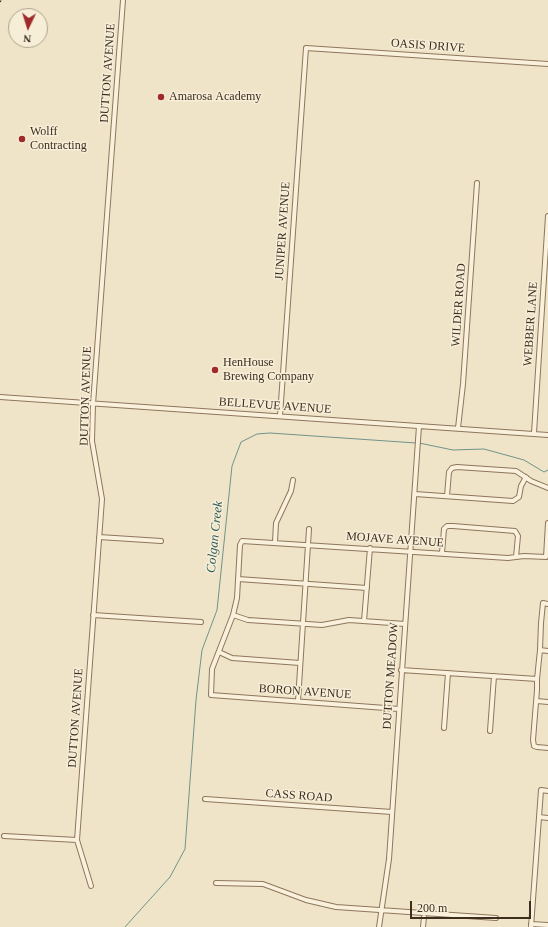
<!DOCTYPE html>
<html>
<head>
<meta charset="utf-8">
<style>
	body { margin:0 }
	#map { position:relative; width:548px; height:927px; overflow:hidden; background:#f0e4c8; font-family:Georgia,serif }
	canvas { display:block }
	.north { position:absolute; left:8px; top:8px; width:40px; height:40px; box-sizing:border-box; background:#f7eed8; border:1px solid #ada18e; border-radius:50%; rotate:184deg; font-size:11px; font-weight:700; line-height:16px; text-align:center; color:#3d2e20 }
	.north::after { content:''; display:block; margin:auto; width:14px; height:18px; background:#9e2a2b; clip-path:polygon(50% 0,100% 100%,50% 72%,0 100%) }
	.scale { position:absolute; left:410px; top:901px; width:121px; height:18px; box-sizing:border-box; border:2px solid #3d2e20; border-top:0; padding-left:5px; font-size:12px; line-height:14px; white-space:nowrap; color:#3d2e20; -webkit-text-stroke:3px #f7eed8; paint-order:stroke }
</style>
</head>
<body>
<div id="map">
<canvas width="548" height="927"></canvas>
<div class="north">N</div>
<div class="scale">200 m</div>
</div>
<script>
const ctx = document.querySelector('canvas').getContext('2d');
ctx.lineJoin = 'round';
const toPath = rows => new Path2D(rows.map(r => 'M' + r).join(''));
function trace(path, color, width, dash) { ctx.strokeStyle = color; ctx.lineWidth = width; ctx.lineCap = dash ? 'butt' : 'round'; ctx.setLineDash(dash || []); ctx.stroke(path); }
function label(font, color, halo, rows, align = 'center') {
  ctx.font = font + ' Georgia,serif'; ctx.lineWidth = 3; ctx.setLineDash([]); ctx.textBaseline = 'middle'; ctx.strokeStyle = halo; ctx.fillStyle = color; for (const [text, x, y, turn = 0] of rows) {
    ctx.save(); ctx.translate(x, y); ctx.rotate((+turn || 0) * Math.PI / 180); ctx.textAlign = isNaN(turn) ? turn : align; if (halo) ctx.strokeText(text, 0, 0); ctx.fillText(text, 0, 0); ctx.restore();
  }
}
trace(toPath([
	[419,443,453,450,484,449,524,460,544,472,548,470],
	[125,927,170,877,185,849,196,700,202,650,217,610,232,466,241,442,257,434,270,433,416,443]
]), '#6f938a', 1);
const minor = toPath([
	[0,397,548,435],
	[280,416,306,48,548,64],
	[458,428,463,384,477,183],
	[534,433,548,216],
	[415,494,513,501,519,497,521,486,526,477],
	[447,496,449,472,452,468,457,467,516,471,531,481,548,488],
	[99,537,161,541],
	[275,542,276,523,291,491,293,480],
	[442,553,444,529,447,526,453,526,515,531,518,536,516,557],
	[238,579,367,588],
	[548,604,543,603,541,623,540,650,537,679,537,690,533,740,534,746,537,747,548,748],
	[93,615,201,622],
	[233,615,248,620,322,625,349,620,405,624],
	[364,621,370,548],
	[540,650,548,651],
	[219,652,232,658,300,663],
	[401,670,537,679],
	[298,701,309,529],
	[537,701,548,702],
	[399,709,211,695,212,669,233,615,237,598,240,545,242,541,508,558,524,556,546,557,548,523],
	[444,728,448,673],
	[490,731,494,676],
	[205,799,392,812],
	[539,817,548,818],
	[4,836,77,840],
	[216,883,263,884,306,900,336,907,496,918],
	[91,886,77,840,102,499,92,441,93,404,123,0],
	[531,924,548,925],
	[379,927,389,859,419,426],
	[423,927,424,917],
	[531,927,541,790,548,791]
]);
trace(minor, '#8d765c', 6);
trace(minor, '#faf1dc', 4);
const rail = toPath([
	[0,1,0,0]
]);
trace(rail, '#3d2e20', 2.5);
trace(rail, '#f7eed8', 1, [3]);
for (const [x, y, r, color] of [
	[161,97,4,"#9e2a2b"],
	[22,139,4,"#9e2a2b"],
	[215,370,4,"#9e2a2b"]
]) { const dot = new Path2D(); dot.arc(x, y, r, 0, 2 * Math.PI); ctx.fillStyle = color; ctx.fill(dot); trace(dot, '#f7eed8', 1.5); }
label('12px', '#3d2e20', '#f7eed8', [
	["OASIS DRIVE",428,46,4],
	["DUTTON AVENUE",108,73,-86],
	["JUNIPER AVENUE",283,231,-86],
	["WILDER ROAD",459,305,-86],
	["WEBBER LANE",531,324,-86],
	["DUTTON AVENUE",86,396,-88],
	["BELLEVUE AVENUE",275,406,4],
	["MOJAVE AVENUE",395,540,4],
	["DUTTON MEADOW",391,676,-86],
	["BORON AVENUE",305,692,4],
	["DUTTON AVENUE",76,718,-86],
	["CASS ROAD",299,796,4]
]);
label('12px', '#3d2e20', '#f7eed8', [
	["Amarosa Academy",169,97],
	["Wolff",30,132],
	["Contracting",30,146],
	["HenHouse",223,363],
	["Brewing Company",223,377]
], 'left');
label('italic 13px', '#2f5d5a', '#f7eed8', [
	["Colgan Creek",215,537,-84]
]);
</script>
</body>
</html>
